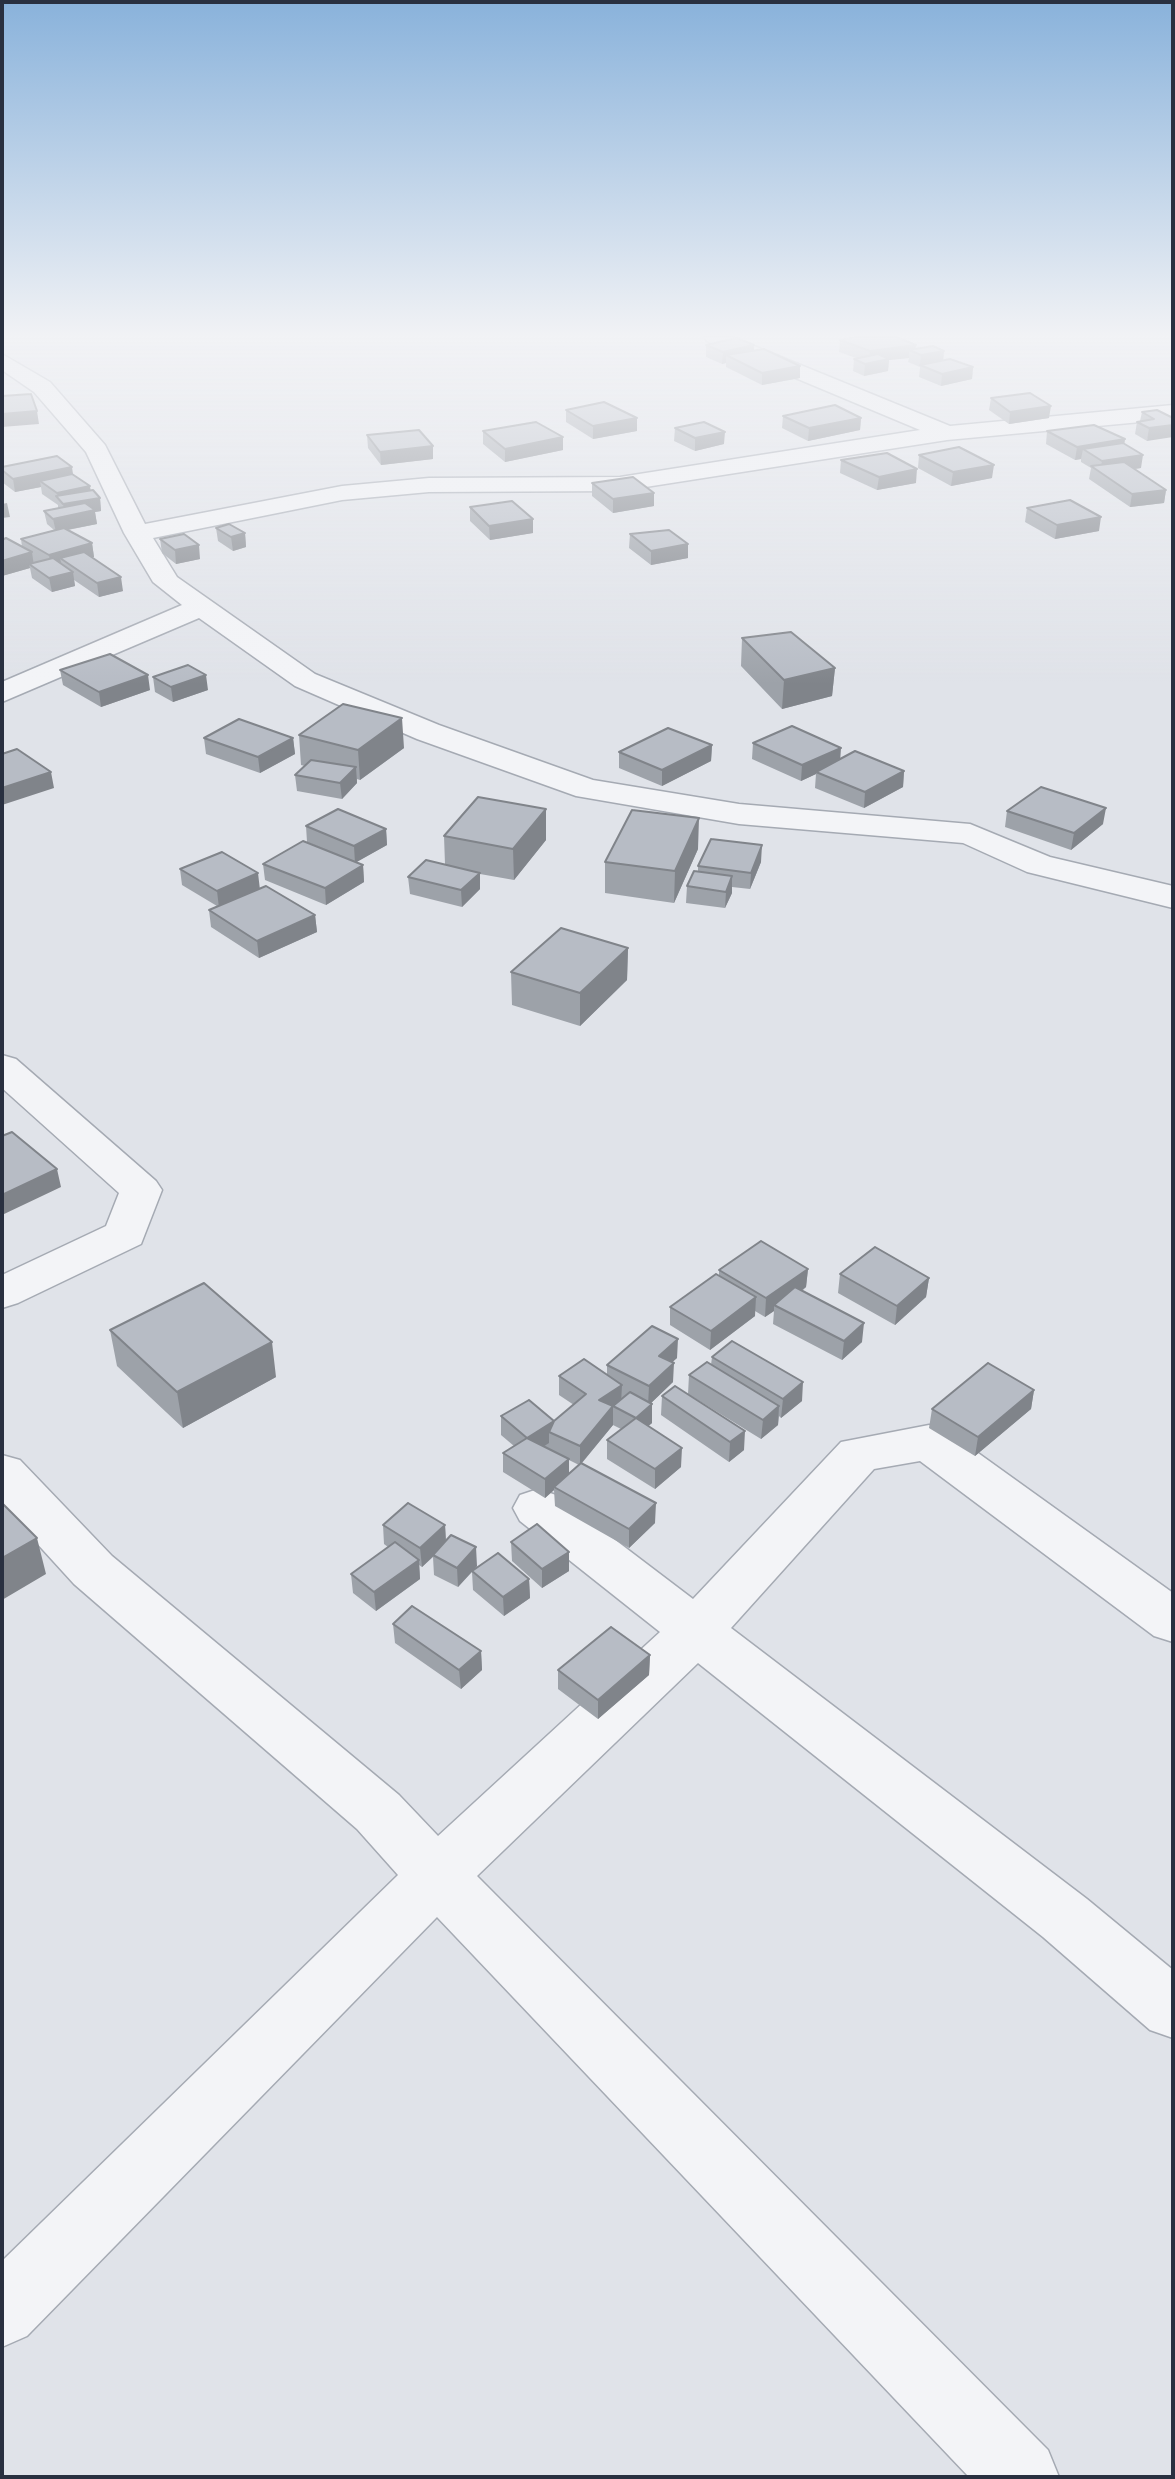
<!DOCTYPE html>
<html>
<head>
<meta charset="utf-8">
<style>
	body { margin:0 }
	#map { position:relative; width:1175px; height:2479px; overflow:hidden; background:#e0e3e9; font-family:"PT Sans",sans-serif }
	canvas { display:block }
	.frame { position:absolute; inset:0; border:4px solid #293040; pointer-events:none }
</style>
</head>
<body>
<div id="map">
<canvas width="1175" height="2479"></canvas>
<div class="frame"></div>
</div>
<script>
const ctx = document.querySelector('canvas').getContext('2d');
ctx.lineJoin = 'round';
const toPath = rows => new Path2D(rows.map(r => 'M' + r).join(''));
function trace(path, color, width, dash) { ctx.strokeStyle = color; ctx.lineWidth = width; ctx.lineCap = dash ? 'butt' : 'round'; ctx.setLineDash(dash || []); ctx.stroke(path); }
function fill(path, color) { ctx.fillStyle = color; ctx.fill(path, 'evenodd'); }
const street = toPath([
	[704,337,732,337,950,426,1173,405,1173,419,947,440,620,491,429,492,342,500,153,538,177,577,315,674,439,725,593,780,739,804,970,824,1050,857,1173,886,1173,908,1027,872,963,843,739,824,576,796,417,739,295,686,199,618,2,702,2,682,182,605,153,582,124,533,86,452,34,392,2,370,2,354,50,382,105,445,145,524,342,486,429,478,620,477,920,430,707,341,704,337],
	[2,1055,16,1059,156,1181,162,1190,141,1244,18,1303,2,1308,2,1275,106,1226,119,1193,2,1088,2,1055],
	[929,1425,946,1430,1173,1593,1173,1642,1154,1636,920,1461,874,1469,731,1628,1087,1899,1173,1970,1173,2038,1150,2030,1043,1937,698,1663,477,1876,1048,2450,1059,2477,969,2477,437,1917,27,2336,2,2347,2,2261,398,1875,357,1829,74,1584,2,1505,2,1455,20,1460,112,1556,399,1795,438,1836,660,1632,520,1521,513,1508,520,1495,538,1489,556,1495,693,1599,841,1442,929,1425]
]);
trace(street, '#a5aab3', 3);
fill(street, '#f3f4f7');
fill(toPath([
	[840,340,915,349,944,351,943,360,973,367,972,379,941,386,919,377,920,367,908,362,909,358,889,360,888,371,864,376,853,371,854,359,856,358,839,352],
	[706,345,754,350,800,366,800,378,762,385,726,367,726,363,722,364,706,357],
	[991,398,1049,418,1009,424,989,410],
	[566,410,637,418,637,431,593,439,566,422],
	[1157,410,1147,441,1135,434,1137,422,1140,421,1142,412],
	[783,416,861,418,860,430,808,441,782,428],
	[675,428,724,444,695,451,674,441],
	[483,431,563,437,563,450,505,462,483,444],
	[1047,431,1125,439,1124,444,1141,468,1134,469,1166,490,1164,503,1130,507,1089,479,1091,468,1081,462,1081,459,1075,460,1046,444],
	[367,435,433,459,381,465,368,448],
	[919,455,992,478,951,486,918,468],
	[841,460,916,483,877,490,840,473],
	[2,467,73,475,100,498,101,511,95,512,97,524,68,530,92,543,94,557,92,557,123,591,99,597,74,580,75,586,52,592,32,578,30,568,2,576,2,540,22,547,21,539,54,530,47,524,44,511,58,508,58,505,42,494,41,487,15,492,2,482],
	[592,483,654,506,613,513,592,496],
	[470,507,533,519,533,533,490,540,470,521],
	[1027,508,1099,531,1055,539,1025,522],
	[216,528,245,533,246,547,233,551,218,541],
	[630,534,688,544,688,558,651,565,629,548],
	[160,539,200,559,176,564,162,553],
	[742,638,835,668,832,696,782,709,741,666],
	[60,670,150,690,101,707,63,685],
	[153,677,208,690,173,702,155,692],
	[299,735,404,748,360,780,357,779,357,783,342,799,297,791,295,775,305,766,301,765],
	[204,738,293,738,295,754,260,773,206,754],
	[753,743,904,771,903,787,864,808,815,788,816,774,801,781,752,759],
	[712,745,711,761,662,786,619,768,619,752],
	[1007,811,1103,824,1071,850,1005,827],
	[306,826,386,829,387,845,356,862,363,865,364,882,326,905,265,880,263,864,343,857,307,842],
	[444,836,546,840,514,880,480,874,480,889,462,907,410,894,408,877,445,864],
	[698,849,674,903,605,893,605,862],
	[761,862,750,889,732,887,732,893,725,908,686,903,687,886,698,872,698,866],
	[180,869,260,888,315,915,317,932,259,958,211,927,209,910,217,906,182,885],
	[628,948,627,980,580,1026,512,1005,511,972],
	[808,1269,806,1287,802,1291,862,1342,842,1360,773,1324,774,1311,765,1317,755,1311,755,1316,710,1350,670,1325,670,1307,719,1275,719,1270],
	[840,1274,929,1278,926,1297,895,1325,838,1293],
	[110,1330,276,1377,183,1428,117,1366],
	[712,1357,802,1401,781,1418,779,1416,778,1425,761,1439,688,1394,689,1375,711,1365],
	[677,1358,672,1362,673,1382,651,1403,652,1404,652,1423,648,1426,681,1467,655,1489,607,1459,607,1440,621,1429,613,1425,613,1410,613,1425,582,1463,655,1523,629,1548,555,1506,554,1490,545,1498,503,1472,503,1453,514,1446,501,1435,501,1416,554,1421,574,1405,559,1395,559,1376,607,1375,607,1365],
	[569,1460,579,1465,569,1473],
	[1034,1390,1031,1409,975,1456,929,1428,932,1409],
	[662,1396,744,1450,729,1462,661,1415],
	[383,1525,445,1525,446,1541,477,1566,475,1569,529,1579,530,1598,504,1616,473,1590,472,1572,458,1587,434,1575,433,1557,422,1567,419,1565,420,1579,376,1611,353,1593,351,1574,388,1547,384,1544],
	[511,1542,569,1552,569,1571,542,1588,512,1561],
	[393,1624,481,1651,482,1670,461,1689,395,1643],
	[650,1655,649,1675,598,1719,558,1689,558,1670]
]), '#9da2a9');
fill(toPath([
	[754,345,754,357,726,355,726,363,722,364,723,352],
	[916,345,915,353,909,350,909,358,889,360,888,371,864,376,865,364,869,363,870,351],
	[944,351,943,363,920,365,921,355],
	[800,366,800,378,762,385,762,373],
	[973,367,972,379,941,386,942,374],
	[1051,406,1049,418,1009,424,1010,412],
	[37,411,39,424,2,427,2,414],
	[637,418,637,431,593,439,593,426],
	[861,418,860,430,808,441,809,428],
	[1173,425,1173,437,1147,441,1149,428],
	[725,432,724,444,695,451,695,438],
	[563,437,563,450,505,462,505,449],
	[1125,439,1123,452,1083,449,1081,459,1075,460,1077,447],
	[433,446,433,459,381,465,380,452],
	[1143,455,1141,468,1102,474,1100,472,1102,461],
	[994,465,992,478,951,486,953,472],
	[72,467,74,481,40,481,41,487,15,492,13,479],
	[917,469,916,483,877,490,879,477],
	[90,486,92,499,100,498,101,511,95,512,97,524,56,532,53,519,65,516,63,504,58,499,57,493],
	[1166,490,1164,503,1130,507,1132,494],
	[654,493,654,506,613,513,613,499],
	[7,503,10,517,2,518,2,504],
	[1101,517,1099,531,1055,539,1057,525],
	[533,519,533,533,490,540,489,526],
	[245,533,246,547,233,551,231,537],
	[92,543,94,557,69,564,60,558,62,566,51,569,49,555],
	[688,544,688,558,651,565,651,551],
	[199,545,200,559,176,564,175,550],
	[32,552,34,566,29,564,30,568,2,576,2,561],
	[73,572,75,586,52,592,49,578],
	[121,577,123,591,99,597,97,583],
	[835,668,832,696,782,709,784,680],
	[148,675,150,690,101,707,99,692],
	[206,675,208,690,173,702,171,687],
	[402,718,404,748,360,780,358,750],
	[293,738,295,754,260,773,258,757],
	[712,745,711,761,662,786,662,770],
	[841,748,840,763,816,772,816,774,801,781,802,765],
	[356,767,357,783,342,799,340,783],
	[904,771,903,787,864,808,865,792],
	[51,772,54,788,2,805,2,788],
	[1106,808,1103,824,1071,850,1074,833],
	[546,809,546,840,514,880,513,849],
	[699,818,698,849,674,903,675,871],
	[386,829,387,845,355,863,354,846],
	[762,845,761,862,750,889,751,873],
	[363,865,364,882,326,905,325,888],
	[258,873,260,890,219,908,217,891],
	[480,873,480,889,462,907,461,890],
	[732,876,732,893,725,908,726,892],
	[315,915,317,932,259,958,257,941],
	[628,948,627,980,580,1026,580,993],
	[57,1169,61,1187,2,1215,2,1195],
	[808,1269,806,1287,779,1307,774,1305,774,1311,765,1317,766,1298],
	[929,1278,926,1297,895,1325,897,1306],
	[756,1297,755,1316,710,1350,711,1331],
	[864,1323,862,1342,842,1360,844,1341],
	[678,1339,677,1358,658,1375,659,1356],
	[272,1342,276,1377,183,1428,177,1392],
	[674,1363,673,1382,648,1406,649,1386],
	[803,1382,802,1401,781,1418,783,1399],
	[622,1385,621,1404,613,1406,613,1425,580,1465,580,1446,599,1400],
	[1034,1390,1031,1409,975,1456,978,1437],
	[652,1404,652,1423,636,1437,636,1418],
	[779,1406,778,1425,761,1439,763,1420],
	[554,1421,549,1432,549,1443,527,1457,527,1438],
	[745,1431,744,1450,729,1462,730,1442],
	[682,1448,681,1467,655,1489,655,1469],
	[569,1459,569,1478,554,1487,554,1490,545,1498,545,1479],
	[656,1503,655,1523,629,1548,629,1529],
	[445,1525,446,1544,422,1567,420,1548],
	[37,1538,46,1574,2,1600,2,1558],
	[476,1547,477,1566,458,1587,457,1568],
	[569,1552,569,1571,542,1588,542,1569],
	[419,1560,420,1579,376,1611,374,1592],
	[529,1579,530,1598,504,1616,503,1597],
	[481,1651,482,1670,461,1689,459,1670],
	[650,1655,649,1675,598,1719,598,1700]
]), '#80848a');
const building = toPath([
	[857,337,896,337,916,345,870,351,840,340,857,337],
	[737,338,754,345,723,352,706,345,737,338],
	[933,346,944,351,921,355,909,350,933,346],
	[764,349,800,366,762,373,726,355,764,349],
	[878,354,889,359,865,364,854,359,878,354],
	[950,359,973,367,942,374,920,365,950,359],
	[1030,393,1051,406,1010,412,991,398,1030,393],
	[31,394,37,411,2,414,2,396,31,394],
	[604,402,637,418,593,426,566,410,604,402],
	[835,405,861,418,809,428,783,416,835,405],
	[1157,410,1173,418,1173,425,1149,428,1137,422,1154,419,1142,412,1157,410],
	[536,422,563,437,505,449,483,431,536,422],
	[704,422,725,432,695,438,675,428,704,422],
	[1094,425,1125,439,1077,447,1047,431,1094,425],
	[419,430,433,446,380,452,367,435,419,430],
	[1123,443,1143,455,1102,461,1083,449,1123,443],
	[959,447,994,465,953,472,919,455,959,447],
	[887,453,917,469,879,477,841,460,887,453],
	[57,456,72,467,13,479,2,470,2,467,57,456],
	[1124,462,1166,490,1132,494,1091,466,1124,462],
	[72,474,90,486,57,493,40,481,72,474],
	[633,477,654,493,613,499,592,483,633,477],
	[93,490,100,498,63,504,56,496,93,490],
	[1070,500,1101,517,1057,525,1027,508,1070,500],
	[512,501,533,519,489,526,470,507,512,501],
	[85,503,95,510,53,519,44,511,85,503],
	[229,524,245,533,231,537,216,528,229,524],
	[64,528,92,543,49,555,21,539,64,528],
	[669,530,688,544,651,551,630,534,669,530],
	[184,534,199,545,175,550,160,539,184,534],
	[6,538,32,552,2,561,2,540,6,538],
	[84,552,121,577,97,583,60,558,84,552],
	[53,558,73,572,49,578,29,564,53,558],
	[791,632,835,668,784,680,742,638,791,632],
	[110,654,148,675,99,692,60,670,110,654],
	[188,665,206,675,171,687,153,677,188,665],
	[343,704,402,718,358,750,299,735,343,704],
	[239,719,293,738,258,757,204,738,239,719],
	[792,726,841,748,802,765,753,743,792,726],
	[668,728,712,745,662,770,619,752,668,728],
	[17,749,51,772,2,788,2,754,17,749],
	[855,751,904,771,865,792,816,772,855,751],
	[311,760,356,767,340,783,295,775,311,760],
	[1041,787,1106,808,1074,833,1007,811,1041,787],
	[478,797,546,809,513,849,444,836,478,797],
	[338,809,386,829,354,846,306,826,338,809],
	[632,810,699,818,675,871,605,862,632,810],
	[711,839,762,845,751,873,698,866,711,839],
	[303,841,363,865,325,888,263,864,303,841],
	[222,852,258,873,217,891,180,869,222,852],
	[426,860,480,873,461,890,408,877,426,860],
	[694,871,732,876,726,892,687,886,694,871],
	[266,886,315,915,257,941,209,910,266,886],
	[561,928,628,948,580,993,511,972,561,928],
	[12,1132,57,1169,2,1195,2,1136,12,1132],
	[761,1241,808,1269,766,1298,719,1270,761,1241],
	[875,1247,929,1278,897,1306,840,1274,875,1247],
	[716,1274,756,1297,711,1331,670,1307,716,1274],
	[204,1283,272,1342,177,1392,110,1330,204,1283],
	[795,1287,864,1323,844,1341,774,1305,795,1287],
	[652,1326,678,1339,659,1356,674,1363,649,1386,607,1365,652,1326],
	[732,1341,803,1382,783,1399,712,1357,732,1341],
	[584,1359,622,1385,599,1400,613,1406,580,1446,549,1432,554,1421,586,1394,559,1376,584,1359],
	[707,1362,779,1406,763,1420,689,1375,707,1362],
	[988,1363,1034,1390,978,1437,932,1409,988,1363],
	[675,1386,745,1431,730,1442,662,1396,675,1386],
	[630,1392,652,1404,636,1418,613,1406,630,1392],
	[529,1400,554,1421,527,1438,501,1416,529,1400],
	[636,1418,682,1448,655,1469,607,1440,636,1418],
	[527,1438,569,1459,545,1479,503,1453,527,1438],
	[581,1463,656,1503,629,1529,554,1487,581,1463],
	[2,1503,37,1538,2,1558,2,1503],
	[408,1503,445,1525,420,1548,383,1525,408,1503],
	[537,1524,569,1552,542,1569,511,1542,537,1524],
	[451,1535,476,1547,457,1568,433,1555,451,1535],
	[395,1542,419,1560,374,1592,351,1574,395,1542],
	[498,1553,529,1579,503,1597,472,1571,498,1553],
	[412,1606,481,1651,459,1670,393,1624,412,1606],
	[611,1627,650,1655,598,1700,558,1670,611,1627]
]);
fill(building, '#b7bcc5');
trace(building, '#80848a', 2);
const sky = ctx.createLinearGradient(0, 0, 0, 684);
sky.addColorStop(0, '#89b2db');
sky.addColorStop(0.49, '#f1f2f5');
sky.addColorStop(1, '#f1f2f500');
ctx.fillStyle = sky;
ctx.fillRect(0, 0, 1175, 684);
</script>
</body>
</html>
